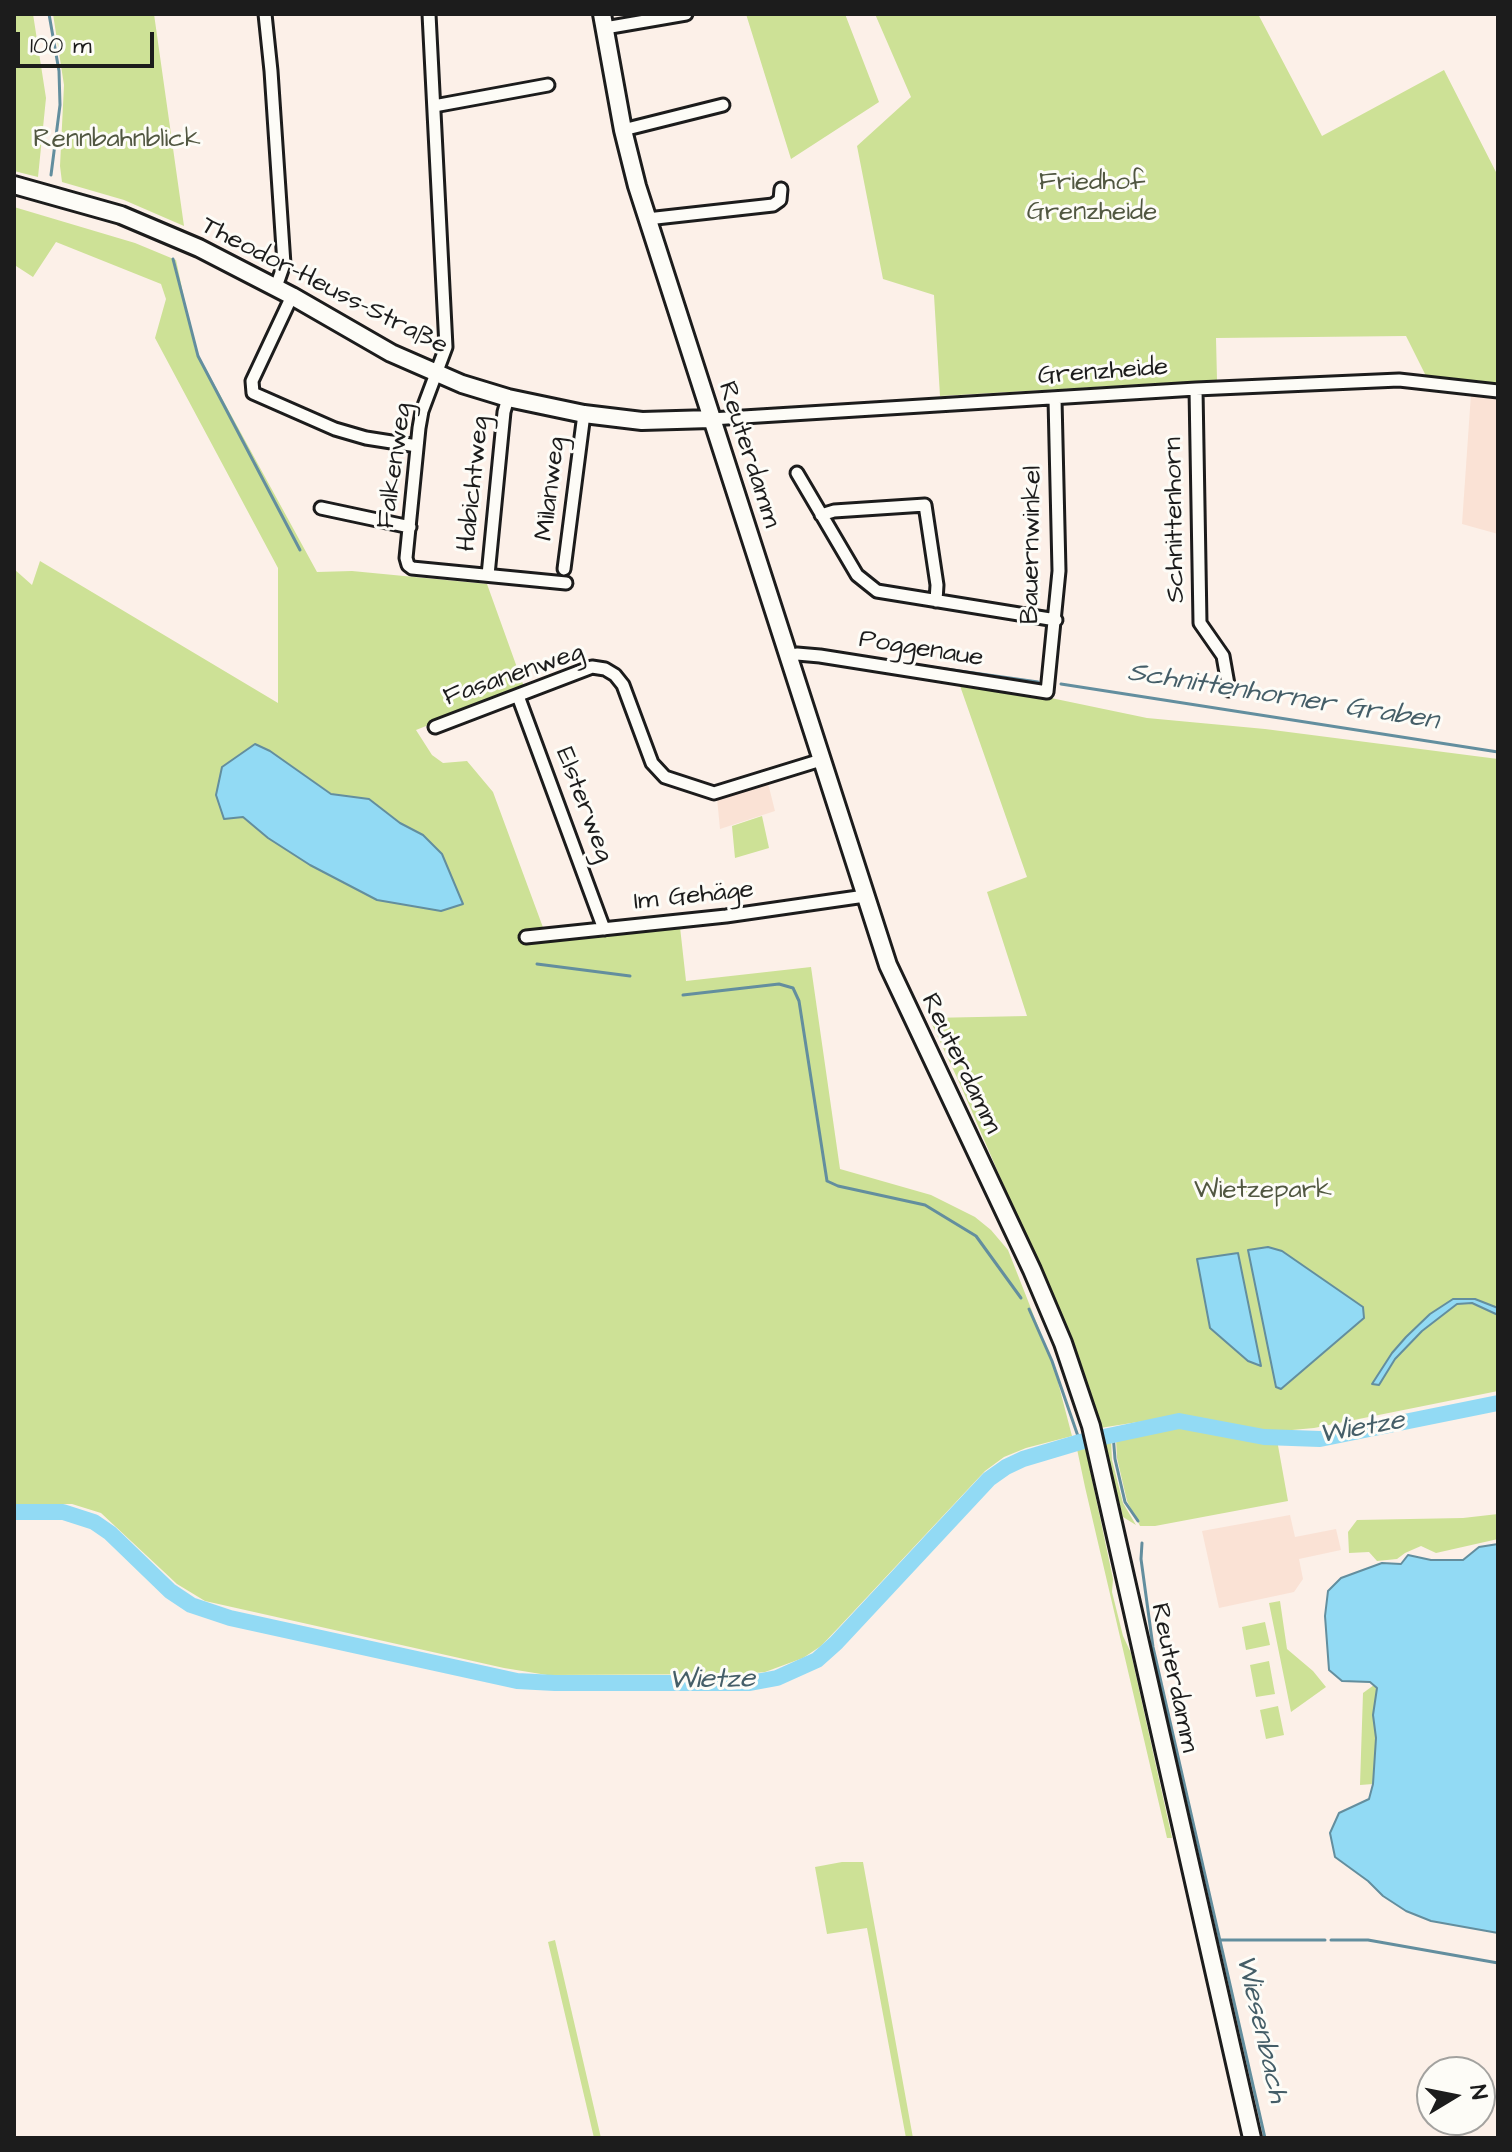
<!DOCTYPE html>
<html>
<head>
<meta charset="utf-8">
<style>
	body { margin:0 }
	#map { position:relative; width:1512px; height:2152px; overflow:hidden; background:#fcf0e8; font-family:"Architects Daughter",sans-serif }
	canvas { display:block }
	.frame { position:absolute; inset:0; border:16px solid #1c1c1c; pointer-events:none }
	.north { position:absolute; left:1416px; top:2056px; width:80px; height:80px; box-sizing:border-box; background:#fdfcf7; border:2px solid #a3a29f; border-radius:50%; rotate:80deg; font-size:22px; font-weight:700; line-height:32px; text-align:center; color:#1c1c1c }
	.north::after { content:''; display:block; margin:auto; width:28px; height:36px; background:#1c1c1c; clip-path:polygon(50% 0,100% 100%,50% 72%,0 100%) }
	.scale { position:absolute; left:16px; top:32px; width:138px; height:36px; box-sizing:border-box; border:4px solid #1c1c1c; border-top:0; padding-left:10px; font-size:24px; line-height:28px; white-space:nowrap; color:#1c1c1c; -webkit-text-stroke:6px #fdfcf7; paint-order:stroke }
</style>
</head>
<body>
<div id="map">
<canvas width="1512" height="2152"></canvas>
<div class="frame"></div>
<div class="north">N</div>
<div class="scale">100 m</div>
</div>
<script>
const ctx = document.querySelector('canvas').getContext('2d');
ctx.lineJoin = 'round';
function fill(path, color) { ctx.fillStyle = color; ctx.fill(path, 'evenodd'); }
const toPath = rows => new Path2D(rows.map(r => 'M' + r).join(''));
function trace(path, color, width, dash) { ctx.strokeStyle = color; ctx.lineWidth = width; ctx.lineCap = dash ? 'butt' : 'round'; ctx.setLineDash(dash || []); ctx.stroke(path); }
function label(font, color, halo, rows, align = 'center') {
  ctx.font = font + ' "Architects Daughter",sans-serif'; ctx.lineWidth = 6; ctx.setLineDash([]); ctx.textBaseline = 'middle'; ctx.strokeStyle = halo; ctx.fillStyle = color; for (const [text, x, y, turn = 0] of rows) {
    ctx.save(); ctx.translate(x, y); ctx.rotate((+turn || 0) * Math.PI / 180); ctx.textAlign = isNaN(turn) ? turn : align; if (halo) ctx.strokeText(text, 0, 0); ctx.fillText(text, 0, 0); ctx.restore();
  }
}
fill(toPath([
	[1471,394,1498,398,1498,534,1462,524],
	[768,783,775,811,720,829,717,798],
	[1290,1515,1295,1537,1336,1529,1341,1550,1299,1559,1303,1579,1294,1592,1219,1608,1202,1531]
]), '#fae2d5');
fill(toPath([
	[14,14,33,14,46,98,38,177,14,171],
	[53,14,154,14,184,226,124,200,62,182,60,166,64,85],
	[746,14,845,14,879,102,791,159],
	[875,14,1258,14,1322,136,1444,70,1498,176,1498,385,1426,376,1406,336,1216,338,1217,380,940,396,934,295,883,279,857,146,911,97],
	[14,207,135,243,176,260,195,349,317,572,352,571,487,584,524,687,416,730,432,755,443,763,467,761,493,792,548,941,680,927,686,981,811,967,840,1169,931,1195,975,1217,991,1230,1008,1250,1054,1367,1072,1436,1026,1448,1004,1457,985,1471,840,1626,821,1646,803,1658,765,1672,743,1674,547,1675,504,1668,205,1601,177,1584,101,1513,72,1504,14,1504,14,569,32,585,40,561,278,703,278,568,155,338,166,299,161,284,56,242,33,277,16,266],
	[255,744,270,751,332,794,369,799,400,823,423,835,441,911,415,905,268,838,243,817,224,819,216,795,222,767],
	[959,683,1027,693,1147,718,1265,729,1498,759,1498,1391,1314,1428,1270,1432,1182,1415,1100,1428,1083,1369,960,1084,929,1018,1027,1016,987,892,1027,877],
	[762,816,769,848,735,858,732,826],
	[1179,1425,1277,1440,1288,1501,1155,1526,1140,1526,1127,1501,1117,1458,1116,1439],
	[1111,1440,1112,1460,1123,1503,1136,1525,1123,1517,1104,1443],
	[1085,1446,1113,1579,1112,1592,1123,1636,1131,1653,1172,1838,1167,1838,1085,1487,1077,1449],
	[1498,1514,1498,1539,1436,1553,1421,1546,1405,1553,1397,1559,1377,1561,1369,1552,1349,1553,1348,1532,1357,1520,1463,1518],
	[1280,1601,1287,1649,1313,1671,1326,1687,1291,1712,1269,1603],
	[1265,1622,1270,1645,1246,1650,1242,1627],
	[1269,1661,1275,1694,1256,1697,1250,1665],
	[1374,1685,1377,1688,1373,1715,1376,1738,1373,1784,1360,1785,1363,1693],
	[1278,1706,1284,1735,1266,1739,1260,1710],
	[842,1862,863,1862,913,2138,906,2138,867,1928,827,1934,815,1867],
	[555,1940,601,2138,594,2138,548,1942]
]), '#cde196');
const water = toPath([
	[255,744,270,751,331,794,369,799,400,823,423,835,442,854,463,904,441,911,377,900,310,865,268,838,243,817,224,819,216,795,222,767,255,744],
	[1268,1247,1282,1251,1363,1307,1364,1318,1281,1389,1276,1387,1248,1250,1268,1247],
	[1238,1253,1261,1366,1248,1361,1210,1328,1197,1259,1238,1253],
	[1453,1299,1475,1299,1498,1308,1498,1315,1472,1303,1457,1304,1422,1331,1395,1359,1379,1385,1372,1384,1392,1353,1406,1337,1430,1314,1453,1299],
	[1498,1544,1498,1933,1431,1921,1406,1911,1383,1896,1368,1881,1335,1857,1330,1833,1339,1813,1369,1799,1373,1784,1376,1738,1373,1715,1377,1688,1370,1682,1342,1681,1329,1670,1325,1616,1328,1591,1341,1578,1382,1563,1401,1564,1408,1555,1431,1560,1463,1560,1479,1547,1498,1544]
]);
fill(water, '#92daf4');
trace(water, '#638e9e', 2);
trace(toPath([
	[49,14,59,71,60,105,51,175],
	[173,259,198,356,300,550],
	[924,666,1038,682],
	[1061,684,1498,752],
	[537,964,630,976],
	[683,995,779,984,793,988,799,1001,827,1181,838,1186,925,1205,976,1236,1021,1298],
	[1029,1309,1052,1361,1080,1442],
	[1113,1434,1115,1459,1125,1502,1138,1521],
	[1142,1543,1141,1559,1153,1647,1265,2138],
	[1218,1940,1325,1940],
	[1331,1940,1368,1940,1498,1963]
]), '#638e9e', 3);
trace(toPath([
	[14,1512,63,1512,94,1522,110,1533,170,1591,191,1605,230,1618,517,1681,555,1683,750,1683,777,1678,817,1660,836,1643,989,1479,1006,1467,1023,1459,1080,1442,1179,1421,1264,1437,1320,1439,1498,1403]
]), '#92daf4', 16);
const street = toPath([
	[265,14,271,71,284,264,276,287],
	[429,14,446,347,422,411,419,428,406,558,408,565,412,568,566,583],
	[605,28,686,14],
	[434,106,548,85],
	[623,130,723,105],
	[647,219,773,205,780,200,781,189],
	[292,296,252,381,253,393,335,429,366,438,417,446],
	[1196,389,1200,623,1223,656,1229,690],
	[711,419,1196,389,1399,380,1498,391],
	[797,473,857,575,877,591,1056,620],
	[321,508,410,527],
	[821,515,834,511,925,505,937,585,936,601],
	[564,569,584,414],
	[488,575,504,412,508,398],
	[788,657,797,654,820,656,1047,692,1059,571,1055,399],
	[518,696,604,929],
	[435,727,592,667,605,669,615,675,623,685,652,763,665,777,714,793,821,760],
	[526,937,726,916,865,896]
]);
const secondary = toPath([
	[602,14,623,130,637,186,888,965,1032,1270,1063,1343,1091,1426,1252,2138],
	[14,185,121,215,199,248,292,296,391,353,462,384,508,398,584,414,642,421,711,419]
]);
trace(street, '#1c1c1c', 17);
trace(secondary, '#1c1c1c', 22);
trace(street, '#fdfcf7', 11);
trace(secondary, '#fdfcf7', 16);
label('26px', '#515741', '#fdfcf7', [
	["Rennbahnblick",117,141],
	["Friedhof",1092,184],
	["Grenzheide",1092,214],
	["Wietzepark",1263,1192]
]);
label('26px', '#1c1c1c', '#fdfcf7', [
	["Theodor-Heuss-Straße",324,287,27],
	["Grenzheide",1103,373,-4],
	["Reuterdamm",748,455,72],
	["Falkenweg",396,466,-82],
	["Habichtweg",475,484,-84],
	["Milanweg",552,489,-83],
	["Schnittenhorn",1176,520,-91],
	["Bauernwinkel",1033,545,-89],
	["Poggenaue",921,650,9],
	["Fasanenweg",514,676,-19],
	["Elsterweg",583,805,69],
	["Im Gehäge",694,897,-6],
	["Reuterdamm",960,1064,64],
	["Reuterdamm",1173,1678,78]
]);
label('italic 28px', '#455e68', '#fdfcf7', [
	["Schnittenhorner Graben",1283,698,9],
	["Wietze",1362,1429,-10],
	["Wietze",712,1681,-1],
	["Wiesenbach",1260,2029,77]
]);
</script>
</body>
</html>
